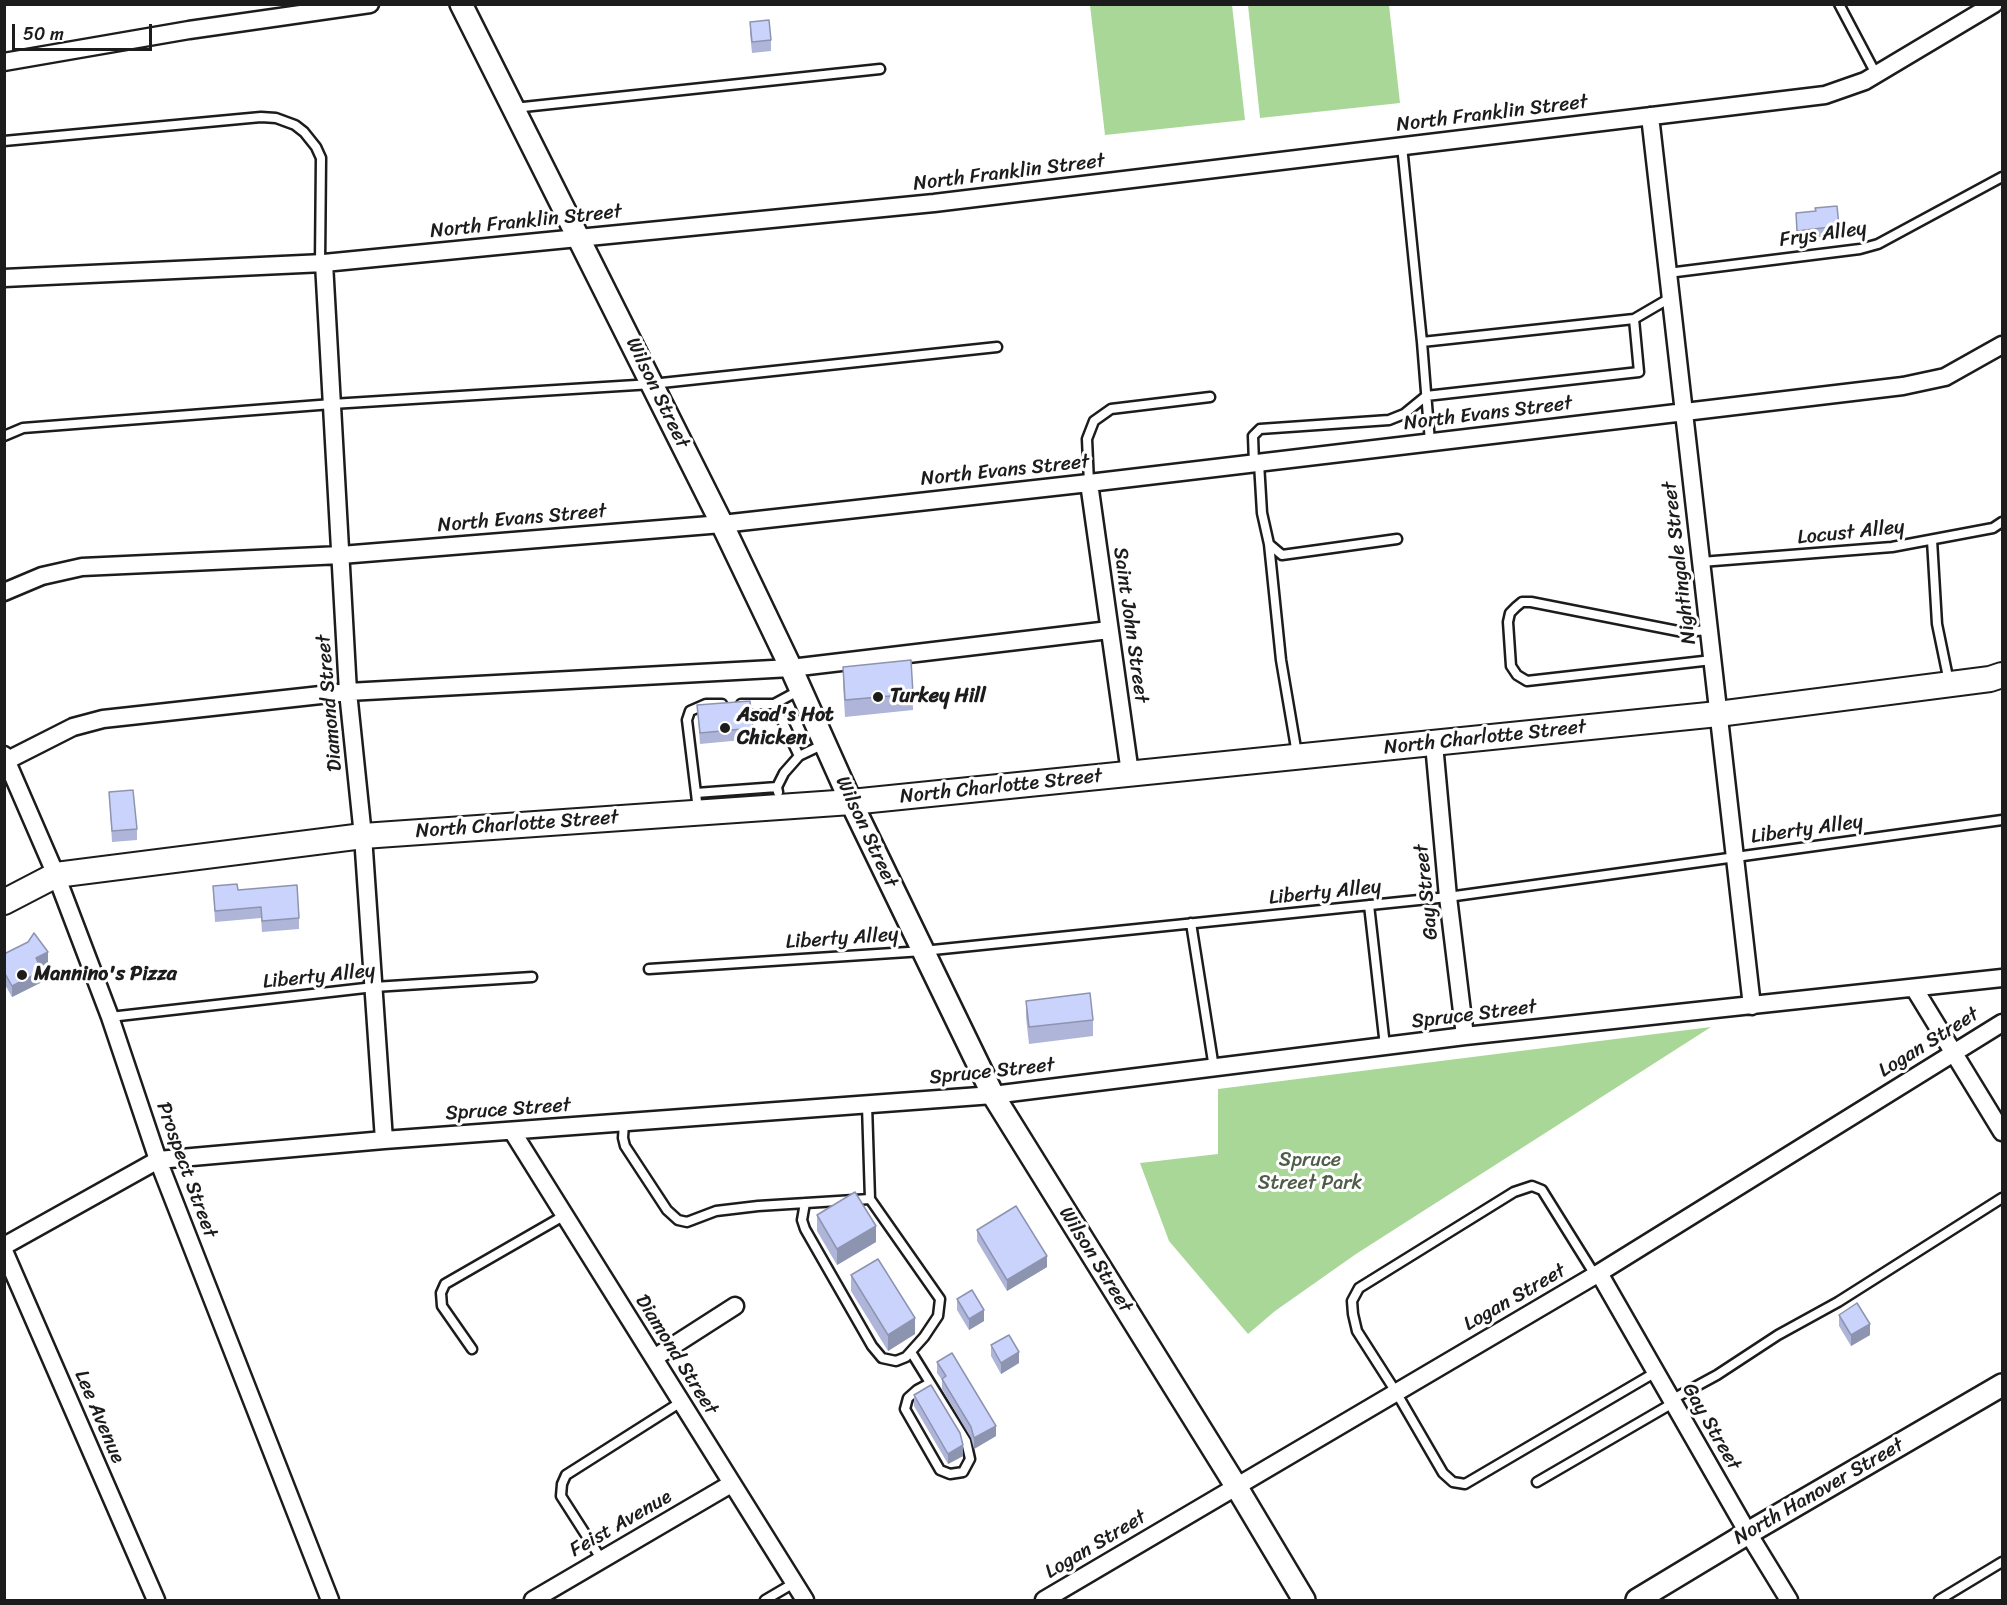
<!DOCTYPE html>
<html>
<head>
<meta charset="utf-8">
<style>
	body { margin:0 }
	#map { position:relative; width:2007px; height:1605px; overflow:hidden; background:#fff; font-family:Sriracha,sans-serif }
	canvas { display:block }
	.frame { position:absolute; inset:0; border:6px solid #1c1c1c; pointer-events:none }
	.scale { position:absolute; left:12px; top:24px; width:140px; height:27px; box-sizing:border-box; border:3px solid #1c1c1c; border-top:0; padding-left:8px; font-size:18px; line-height:21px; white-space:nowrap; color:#1c1c1c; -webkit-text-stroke:4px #fff; paint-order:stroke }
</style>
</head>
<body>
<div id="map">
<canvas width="2007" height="1605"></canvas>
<div class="frame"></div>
<div class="scale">50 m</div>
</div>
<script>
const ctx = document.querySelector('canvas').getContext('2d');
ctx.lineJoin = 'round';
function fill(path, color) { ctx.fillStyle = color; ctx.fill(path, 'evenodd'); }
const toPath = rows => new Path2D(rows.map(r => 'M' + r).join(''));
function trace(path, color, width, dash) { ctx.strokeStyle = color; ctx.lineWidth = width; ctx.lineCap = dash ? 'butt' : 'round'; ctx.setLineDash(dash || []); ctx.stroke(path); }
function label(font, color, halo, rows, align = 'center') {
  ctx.font = font + ' Sriracha,sans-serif'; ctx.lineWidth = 6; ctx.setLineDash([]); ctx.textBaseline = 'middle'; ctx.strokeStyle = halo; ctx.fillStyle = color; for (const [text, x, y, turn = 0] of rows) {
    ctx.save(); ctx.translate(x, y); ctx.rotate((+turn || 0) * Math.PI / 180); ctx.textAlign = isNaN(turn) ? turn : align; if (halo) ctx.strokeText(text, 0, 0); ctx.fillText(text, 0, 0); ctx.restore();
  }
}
fill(toPath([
	[1090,5,1232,5,1245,120,1105,135],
	[1248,5,1389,5,1400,103,1260,118],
	[1711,1027,1356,1254,1275,1311,1248,1334,1169,1241,1140,1163,1218,1154,1218,1089]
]), '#a9d797');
const service = toPath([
	[1839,4,1876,74],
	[514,108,880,69],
	[4,141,261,117,276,118,295,125,304,132,316,147,321,158,320,263],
	[1402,146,1422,342],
	[1668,273,1860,249,1878,244,2002,177],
	[4,436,23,428,332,404,652,384,997,347],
	[1430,442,1422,342,1634,319,1670,298],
	[1254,463,1253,436,1260,429,1389,420,1404,414,1426,396,1639,372,1634,319],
	[1259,463,1262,513,1269,544,1282,555,1397,539],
	[1089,483,1087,439,1094,421,1111,409,1210,397],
	[1932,540,1937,624,1949,682],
	[1269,544,1281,660,1297,754],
	[1701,562,1892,547,1993,528,2002,522],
	[1709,630,1683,632,1531,602,1522,602,1516,607,1510,613,1508,622,1511,666,1517,675,1527,681,1712,660],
	[741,704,774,704,799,756],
	[774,704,800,690],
	[778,792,777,787,784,773,799,756,824,744],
	[696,793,687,720,690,711,706,704,722,704],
	[698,811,696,793,777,787],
	[1369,905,1385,1046],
	[1191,923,1214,1068],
	[649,969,923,951,1448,897,2002,820],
	[110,1017,374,987,532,977],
	[624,1123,623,1138,625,1146,667,1210,678,1220,687,1222,716,1211,758,1206,870,1199,867,1105],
	[805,1203,802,1220,805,1229,872,1346,882,1358,896,1361,906,1357,924,1337,938,1316,940,1299,870,1199],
	[1595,1275,1542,1190,1532,1186,1514,1192,1359,1288,1352,1301,1353,1314,1357,1331,1396,1392,1443,1473,1453,1482,1465,1484,1656,1372],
	[472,1349,442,1306,441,1293,445,1284,565,1215],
	[911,1352,966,1441,970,1459,963,1472,950,1474,940,1470,905,1409,908,1398,917,1390,930,1383],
	[1671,1400,1717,1375,1778,1335,1838,1302,2002,1198],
	[1537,1482,1673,1403],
	[602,1560,561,1496,562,1484,566,1475,681,1402],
	[765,1600,794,1583],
	[1939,1600,2002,1562]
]);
const minor = toPath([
	[4,62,189,30,370,4],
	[1650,116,1752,1006],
	[324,263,348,692,363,836,384,1140],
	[4,278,324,263,934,203,1825,95,1865,81,1994,4],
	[1089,483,1130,773],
	[4,592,42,576,82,567,341,555,722,524,1089,483,1903,386,1945,377,2002,345],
	[1434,744,1448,897,1465,1036],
	[4,755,56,875,110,1017,158,1160,330,1600],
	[4,762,73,727,103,719,348,692,791,668,1109,630],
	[1914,988,2002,1132],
	[512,1131,805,1600],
	[4,1246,158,1160,384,1140,993,1095,1465,1036,2002,978],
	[4,1251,156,1600],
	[1599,1273,1748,1533,1789,1600],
	[654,1358,735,1306],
	[533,1600,731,1484],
	[1044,1600,1599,1273,2002,1023]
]);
const tertiary = toPath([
	[461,4,722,524,791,668,851,802,993,1095,1236,1486,1304,1600],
	[1637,1600,1748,1533,2002,1385]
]);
const secondary = toPath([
	[4,902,56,875,363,836,851,802,1718,714,1990,679,2002,675]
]);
trace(service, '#1c1c1c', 13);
trace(minor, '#1c1c1c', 21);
trace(tertiary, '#1c1c1c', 26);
trace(secondary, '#1c1c1c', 28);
trace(service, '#fff', 8);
trace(minor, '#fff', 16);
trace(tertiary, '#fff', 21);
trace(secondary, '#fff', 24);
fill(toPath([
	[750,22,771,40,771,51,752,53,750,33],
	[1796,213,1839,226,1839,235,1797,240],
	[843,667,913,694,913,710,845,717,843,683],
	[697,705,753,728,753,739,700,744],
	[109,792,137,829,137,840,112,842],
	[213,886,238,890,299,918,299,929,262,932,261,918,215,922],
	[28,942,48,963,40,967,42,982,12,997,4,983,4,954],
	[1026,1001,1093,1020,1093,1036,1029,1044,1026,1017],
	[817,1215,876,1242,837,1265,817,1231],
	[977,1230,1047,1267,1007,1291,977,1241],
	[851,1275,915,1334,888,1351,851,1291],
	[957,1299,984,1321,969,1330,957,1310],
	[1839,1315,1870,1335,1851,1346,1839,1326],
	[991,1345,1019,1363,1001,1374,991,1356],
	[937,1362,996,1436,974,1449,971,1438,942,1389,942,1380,937,1373],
	[914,1395,963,1456,948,1464,914,1406]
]), '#aeb5d8');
fill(toPath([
	[6,835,6,857,4,858,4,836],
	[48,952,48,963,36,969,36,958],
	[42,971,42,982,12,997,12,986],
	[876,1226,876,1242,837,1265,837,1249],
	[1047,1256,1047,1267,1007,1291,1007,1280],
	[984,1310,984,1321,969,1330,969,1319],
	[915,1318,915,1334,888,1351,888,1335],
	[1870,1324,1870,1335,1851,1346,1851,1335],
	[1019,1352,1019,1363,1001,1374,1001,1363],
	[996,1426,996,1436,974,1449,974,1438],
	[963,1445,963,1456,948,1464,948,1454]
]), '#8d94b0');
const building = toPath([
	[769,20,771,40,752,42,750,22,769,20],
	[1837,206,1839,226,1797,231,1796,213,1816,211,1815,208,1837,206],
	[911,660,913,694,845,700,843,667,911,660],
	[750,701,753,728,700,733,697,705,750,701],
	[133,790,137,829,112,831,109,792,133,790],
	[237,884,238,890,297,885,299,918,262,921,261,907,215,911,213,886,237,884],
	[34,933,48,952,36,958,42,971,12,986,4,972,4,954,28,942,34,933],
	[1090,993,1093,1020,1029,1027,1026,1001,1090,993],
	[855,1192,876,1226,837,1249,817,1215,855,1192],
	[1016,1206,1047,1256,1007,1280,977,1230,1016,1206],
	[878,1259,915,1318,888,1335,851,1275,878,1259],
	[972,1290,984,1310,969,1319,957,1299,972,1290],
	[1857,1303,1870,1324,1851,1335,1839,1315,1857,1303],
	[1009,1335,1019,1352,1001,1363,991,1345,1009,1335],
	[952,1353,996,1426,974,1438,971,1427,942,1379,946,1376,937,1362,952,1353],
	[931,1385,960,1433,963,1445,948,1454,914,1395,931,1385]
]);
fill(building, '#cad3fb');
trace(building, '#8d94b0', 1.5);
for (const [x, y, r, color] of [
	[878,697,6,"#1c1c1c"],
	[725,728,6,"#1c1c1c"],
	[22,975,6,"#1c1c1c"]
]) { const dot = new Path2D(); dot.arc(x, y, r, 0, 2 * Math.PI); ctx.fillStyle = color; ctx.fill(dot); trace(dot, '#fff', 2); }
label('20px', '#1c1c1c', '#fff', [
	["North Franklin Street",1492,114,-7],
	["North Franklin Street",1009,173,-7],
	["North Franklin Street",526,222,-6],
	["Frys Alley",1823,235,-8],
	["Wilson Street",657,393,64],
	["North Evans Street",1488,414,-7],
	["North Evans Street",1005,471,-6],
	["North Evans Street",522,519,-5],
	["Locust Alley",1851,533,-6],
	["Nightingale Street",1680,563,-97],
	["Saint John Street",1130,625,82],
	["Diamond Street",330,703,-95],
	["North Charlotte Street",1485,738,-6],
	["North Charlotte Street",1001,787,-6],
	["North Charlotte Street",517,825,-4],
	["Liberty Alley",1807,830,-8],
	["Wilson Street",866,832,65],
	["Gay Street",1427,892,-96],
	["Liberty Alley",1325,893,-6],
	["Liberty Alley",842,939,-4],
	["Liberty Alley",319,977,-6],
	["Spruce Street",1474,1015,-7],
	["Logan Street",1929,1043,-32],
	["Spruce Street",992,1072,-6],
	["Spruce Street",508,1110,-4],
	["Prospect Street",186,1170,70],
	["Wilson Street",1095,1260,58],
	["Logan Street",1515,1298,-30],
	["Diamond Street",676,1355,58],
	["Lee Avenue",99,1417,67],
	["Gay Street",1711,1427,60],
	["North Hanover Street",1819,1492,-30],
	["Feist Avenue",621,1524,-30],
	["Logan Street",1096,1545,-31]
]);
label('bold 20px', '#1c1c1c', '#fff', [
	["Turkey Hill",890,697],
	["Asad's Hot",737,716],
	["Chicken",737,739],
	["Mannino's Pizza",34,975]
], 'left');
label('20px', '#4d5d47', '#fff', [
	["Spruce",1310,1161],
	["Street Park",1310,1184]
]);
</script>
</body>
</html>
